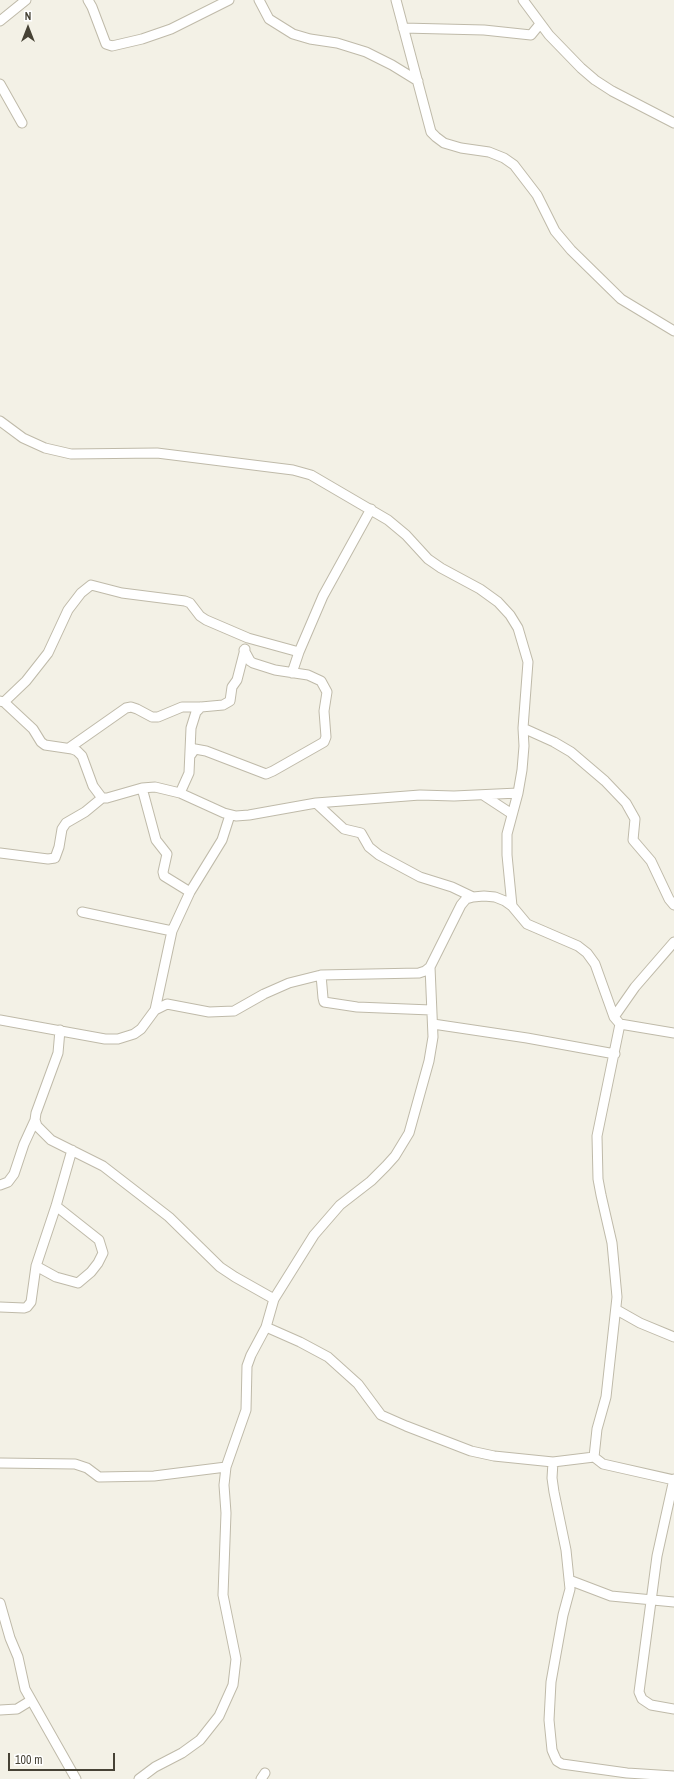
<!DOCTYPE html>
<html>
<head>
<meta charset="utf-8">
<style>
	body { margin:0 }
	#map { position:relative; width:674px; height:1779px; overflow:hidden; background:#f3f1e6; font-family:"Archivo Narrow",sans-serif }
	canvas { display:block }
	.north { position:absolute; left:8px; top:8px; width:40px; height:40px; -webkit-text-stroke:3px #fff; paint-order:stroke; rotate:0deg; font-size:11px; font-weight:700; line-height:16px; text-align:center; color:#464235 }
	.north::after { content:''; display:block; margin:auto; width:14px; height:18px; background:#464235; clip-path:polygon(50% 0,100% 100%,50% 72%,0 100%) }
	.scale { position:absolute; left:8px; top:1753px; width:107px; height:18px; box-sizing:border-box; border:2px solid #464235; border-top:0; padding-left:5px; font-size:12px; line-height:14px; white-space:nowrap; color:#464235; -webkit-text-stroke:3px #fff; paint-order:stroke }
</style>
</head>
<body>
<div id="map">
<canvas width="674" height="1779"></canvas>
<div class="north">N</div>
<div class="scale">100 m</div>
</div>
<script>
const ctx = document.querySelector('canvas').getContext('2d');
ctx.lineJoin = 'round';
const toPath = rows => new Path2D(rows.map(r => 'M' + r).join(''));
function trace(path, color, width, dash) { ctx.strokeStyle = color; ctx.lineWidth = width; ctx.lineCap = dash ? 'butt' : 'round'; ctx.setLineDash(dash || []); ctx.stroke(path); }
const minor = toPath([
	[88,0,92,7,106,44,112,46,142,39,171,29,229,0],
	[259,0,269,19,293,34,310,39,337,43,366,52,392,65,418,81],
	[396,0,431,132,436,137,444,143,461,148,489,152,504,158,514,165,537,195,555,231,571,250,621,299,674,331],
	[523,0,549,35,581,68,595,80,612,91,674,123],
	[0,21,26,0],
	[403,28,484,30,531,35,540,24],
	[0,84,22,123],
	[0,421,23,438,45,448,71,454,157,453,293,470,311,475,388,520,406,535,428,559,441,568,480,589,498,602,510,615,518,628,528,662,523,728,524,746,522,770,518,793,507,834,507,855,512,906],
	[292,673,299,652,323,596,371,509],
	[0,701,4,702,33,729,41,742,45,745,72,749,77,751,82,756,93,786,102,798,107,798,142,788,155,787,180,793,224,813,236,816,249,815,316,803,420,795,454,796,518,793],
	[4,702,26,681,48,653,68,610,81,593,91,585,122,593,185,601,190,603,200,616,206,620,248,638,299,652],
	[523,728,554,742,571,752,605,781,626,803,635,819,633,840,651,861,669,899,674,905],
	[69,748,126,708,131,707,137,709,152,717,158,717,182,707,200,707],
	[190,756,195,749,206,751,266,774,273,771,324,742,326,737,324,711,327,692,321,681,308,675,275,670,253,663,250,661,244,650],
	[142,788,156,840,167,854,163,872,164,876,190,892],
	[180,793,189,773,191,728,196,712,201,707,223,705,230,701,232,687,237,680,245,649],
	[483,795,512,814],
	[316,803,344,829,361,833,369,847,379,855,420,877,452,887,473,897],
	[0,853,48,859,55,858,59,847,62,829,66,823,85,812,102,798],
	[82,912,172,931],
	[321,975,323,998,324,1002,357,1007,431,1010],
	[155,1010,172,931,190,892,222,840,230,815],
	[614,1017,635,987,674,942],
	[0,1020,105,1039,118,1039,134,1034,141,1029,155,1010,167,1004,209,1012,234,1011,264,994,289,983,321,975,419,973,425,971,430,967,461,905,466,899,473,897,484,896,495,897,505,901,512,906,527,924,578,946,587,953,595,964,614,1017,620,1024,674,1033],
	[433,1024,527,1038,615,1054],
	[620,1024,597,1136,598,1179,601,1195,612,1243,617,1297,606,1397,597,1429,594,1457,603,1464,674,1480],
	[60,1030,58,1053,36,1113,35,1120,37,1126,51,1140,103,1166,169,1217,220,1267,235,1277,274,1299],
	[0,1185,8,1182,14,1174,24,1144,35,1120],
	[36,1266,56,1277,78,1283,91,1272,98,1263,103,1253,99,1240,56,1206],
	[0,1307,24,1308,27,1307,31,1302,36,1266,56,1206,72,1150],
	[617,1310,640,1323,674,1337],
	[266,1327,300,1342,328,1357,358,1384,381,1415,406,1426,471,1451,494,1456,553,1462,594,1457],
	[553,1462,552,1478,554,1492,566,1550,570,1589,563,1615,551,1682,549,1720,552,1750,555,1757,557,1761,562,1764,627,1773,674,1776],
	[0,1463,75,1464,87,1468,99,1477,154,1476,226,1467],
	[674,1479,657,1556,639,1692,642,1699,651,1705,674,1709],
	[569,1580,611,1596,674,1602],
	[0,1603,10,1638,18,1657,25,1689,76,1779],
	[0,1710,17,1709,30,1701],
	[139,1779,155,1767,182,1753,200,1740,219,1716,233,1685,236,1659,223,1595,226,1513,224,1485,226,1467,246,1410,247,1366,251,1355,266,1327,274,1299,314,1235,340,1205,371,1181,386,1166,395,1156,409,1133,429,1061,433,1037,430,967],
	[261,1779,265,1773]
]);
trace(minor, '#bfbaa9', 11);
trace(minor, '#fff', 9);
</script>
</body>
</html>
